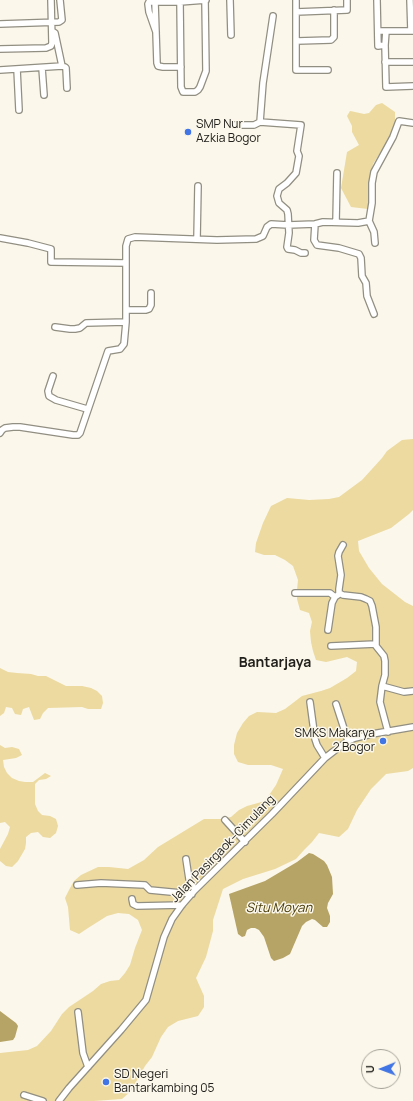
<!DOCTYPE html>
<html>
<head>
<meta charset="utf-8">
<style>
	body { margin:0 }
	#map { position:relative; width:413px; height:1101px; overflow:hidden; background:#fbf7ea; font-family:Manrope,sans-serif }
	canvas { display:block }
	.north { position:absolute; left:361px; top:1049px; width:40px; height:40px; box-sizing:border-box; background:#fbf7ea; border:1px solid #a4a198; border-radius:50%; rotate:269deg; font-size:11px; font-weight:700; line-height:16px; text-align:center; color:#22201c }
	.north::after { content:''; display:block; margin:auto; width:14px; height:18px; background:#4174e4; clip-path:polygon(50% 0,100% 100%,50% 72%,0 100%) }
</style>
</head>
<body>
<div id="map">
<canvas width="413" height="1101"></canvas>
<div class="north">U</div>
</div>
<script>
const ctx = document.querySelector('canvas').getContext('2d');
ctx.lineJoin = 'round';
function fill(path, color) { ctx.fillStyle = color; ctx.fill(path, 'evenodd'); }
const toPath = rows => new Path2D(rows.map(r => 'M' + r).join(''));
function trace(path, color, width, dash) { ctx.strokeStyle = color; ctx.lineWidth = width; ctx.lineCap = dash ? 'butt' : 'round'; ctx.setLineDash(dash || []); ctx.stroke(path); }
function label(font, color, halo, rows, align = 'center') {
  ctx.font = font + ' Manrope,sans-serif'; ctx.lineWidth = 3; ctx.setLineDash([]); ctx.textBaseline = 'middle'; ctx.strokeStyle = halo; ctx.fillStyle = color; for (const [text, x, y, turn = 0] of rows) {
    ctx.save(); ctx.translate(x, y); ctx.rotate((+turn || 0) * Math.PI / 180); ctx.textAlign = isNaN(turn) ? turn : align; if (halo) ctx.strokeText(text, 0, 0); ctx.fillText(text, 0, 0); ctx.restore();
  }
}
fill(toPath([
	[382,103,395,112,395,130,373,164,370,179,371,206,368,209,351,207,341,188,347,152,359,145,352,132,352,126,347,116,350,111,355,112,364,114,369,113,376,105],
	[413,439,413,510,409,514,391,528,358,541,359,551,369,568,382,584,405,602,413,606,413,768,408,771,386,774,371,789,357,810,348,829,339,837,319,833,312,842,304,850,296,859,275,869,243,879,223,889,213,920,213,931,206,957,196,978,204,996,204,1007,198,1016,178,1021,168,1027,161,1037,152,1057,145,1066,131,1091,122,1099,94,1101,0,1101,0,1053,28,1050,37,1046,51,1031,62,1014,69,1007,93,991,101,984,110,981,119,980,125,973,130,965,135,948,142,930,138,920,129,914,118,913,107,916,88,928,79,934,70,930,68,907,65,898,69,890,74,881,81,875,98,867,109,867,128,869,144,860,158,847,204,819,222,819,231,817,239,810,247,806,265,801,276,785,283,769,271,765,248,765,238,762,234,754,234,745,237,733,243,723,249,716,257,712,276,713,285,709,302,696,321,691,330,688,347,678,356,671,357,662,347,657,326,662,316,660,313,651,311,642,310,631,312,622,309,613,300,610,297,599,297,590,298,580,293,566,285,560,275,555,264,555,255,552,256,543,263,523,271,506,287,498,309,500,329,499,339,497,362,480,382,458,387,451,402,440],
	[0,668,8,672,17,673,31,674,38,676,46,676,66,686,82,686,91,688,97,691,102,696,103,703,101,709,88,709,82,707,48,708,43,713,40,719,34,720,29,707,23,709,21,715,15,714,12,708,6,707,4,713,0,716],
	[0,745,5,748,12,747,19,749,22,755,16,758,3,760,4,767,7,773,12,778,19,781,25,782,33,782,45,773,51,776,46,779,39,780,35,784,35,804,38,811,42,815,50,816,56,819,58,826,56,833,50,838,43,837,38,832,31,833,26,837,26,843,25,849,18,861,12,867,6,866,0,861,0,849,8,834,10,827,5,822,0,823]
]), '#ecdaa0');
fill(toPath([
	[309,853,313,854,324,861,327,865,332,877,333,894,328,903,327,908,330,916,330,922,327,927,323,927,315,920,312,919,306,922,302,926,290,954,283,958,274,961,271,958,264,937,259,930,255,928,251,928,247,930,245,936,242,937,238,934,229,894,265,881,297,862],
	[0,1011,16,1023,18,1026,15,1037,13,1040,0,1042]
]), '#b6a366');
const minor = toPath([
	[230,0,231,35],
	[296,0,296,70,328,70],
	[377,0,378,46,385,45,386,31,378,31],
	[410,0,411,31],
	[155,2,157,63,158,66,163,67,181,67],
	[180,2,181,87,183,92,195,92,198,90,200,87,206,71,205,0],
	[296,12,347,10,347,0],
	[0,24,59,22,62,20,60,0],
	[52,31,55,33,62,66,65,67,66,68,67,88],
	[386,31,413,31],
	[156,32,149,12,148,4,149,2,180,2,206,0],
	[297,41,331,40,334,37,334,10],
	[385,45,386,87,413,86],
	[0,49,46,48,51,46,52,43,51,0],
	[385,62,413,62],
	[42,68,44,95],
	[17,69,19,110],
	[0,70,62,66],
	[260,122,263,83,273,16],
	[234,125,254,125,260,122,301,125,297,151,299,156,296,173,287,183,279,189,277,196,279,203,287,210,288,214,289,233,287,247,288,249,295,250,301,253,305,253],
	[369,221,374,232,375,243],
	[336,222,337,173],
	[315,224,314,240,317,245,339,248,359,254,361,258,362,276,366,283,367,296,374,314],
	[0,238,28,243,51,249,51,262,126,263],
	[197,239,198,186],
	[126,310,146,310,149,309,151,305,151,293],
	[55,327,70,329,75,329,80,328,86,323,126,322],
	[53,376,48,391,49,396,56,400,87,409],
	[0,433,2,430,5,428,13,427,20,427,73,435,78,435,80,433,108,351,120,349,124,344,126,322,126,246,128,239,135,237,217,240,256,239,263,236,267,227,271,224,288,225,315,224,323,222,358,223,369,221,372,203,372,183,374,172,393,137,399,121,413,123],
	[343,545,339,552,338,556,341,575,339,589,339,593,343,595,361,597,366,599,370,601,372,606,376,627,376,646,384,656,385,661,385,675,382,686,380,702,388,732],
	[295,593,330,593,335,597],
	[328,630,332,603,335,597,338,595],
	[331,646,376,644],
	[382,686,404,692,413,691],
	[310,702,315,739,317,745,325,758],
	[336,704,348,741],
	[225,820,245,842],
	[186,859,189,879,195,890],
	[77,885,101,883,145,885,150,890,192,894],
	[132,899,133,904,137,906,182,905],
	[78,1012,83,1053,88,1067],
	[24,1095,43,1101],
	[59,1101,69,1088,121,1030,146,1000,164,937,172,919,182,905,195,890,272,814,325,758,334,751,348,741,355,738,372,734,413,727]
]);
trace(minor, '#918e82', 8);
trace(minor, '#fff', 5.5);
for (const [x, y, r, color] of [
	[188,132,4,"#4174e4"],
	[383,741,4,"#4174e4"],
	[106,1082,4,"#4174e4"]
]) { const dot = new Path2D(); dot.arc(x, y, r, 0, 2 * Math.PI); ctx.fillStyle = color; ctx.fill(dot); trace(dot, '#fbf7ea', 1.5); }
label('12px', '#22201c', '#fbf7ea', [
	["SMP Nur",196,125],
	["Azkia Bogor",196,139],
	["SMKS Makarya",375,734,"right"],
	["2 Bogor",375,748,"right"],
	["SD Negeri",114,1075],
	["Bantarkambing 05",114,1089]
], 'left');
label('12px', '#22201c', '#fbf7ea', [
	["Jalan Pasirgaok–Cimulang",223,849,-46]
]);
label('italic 13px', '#493c09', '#fbf7ea', [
	["Situ Moyan",279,908]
]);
label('bold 14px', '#22201c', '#fbf7ea', [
	["Bantarjaya",275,663]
]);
</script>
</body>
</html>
